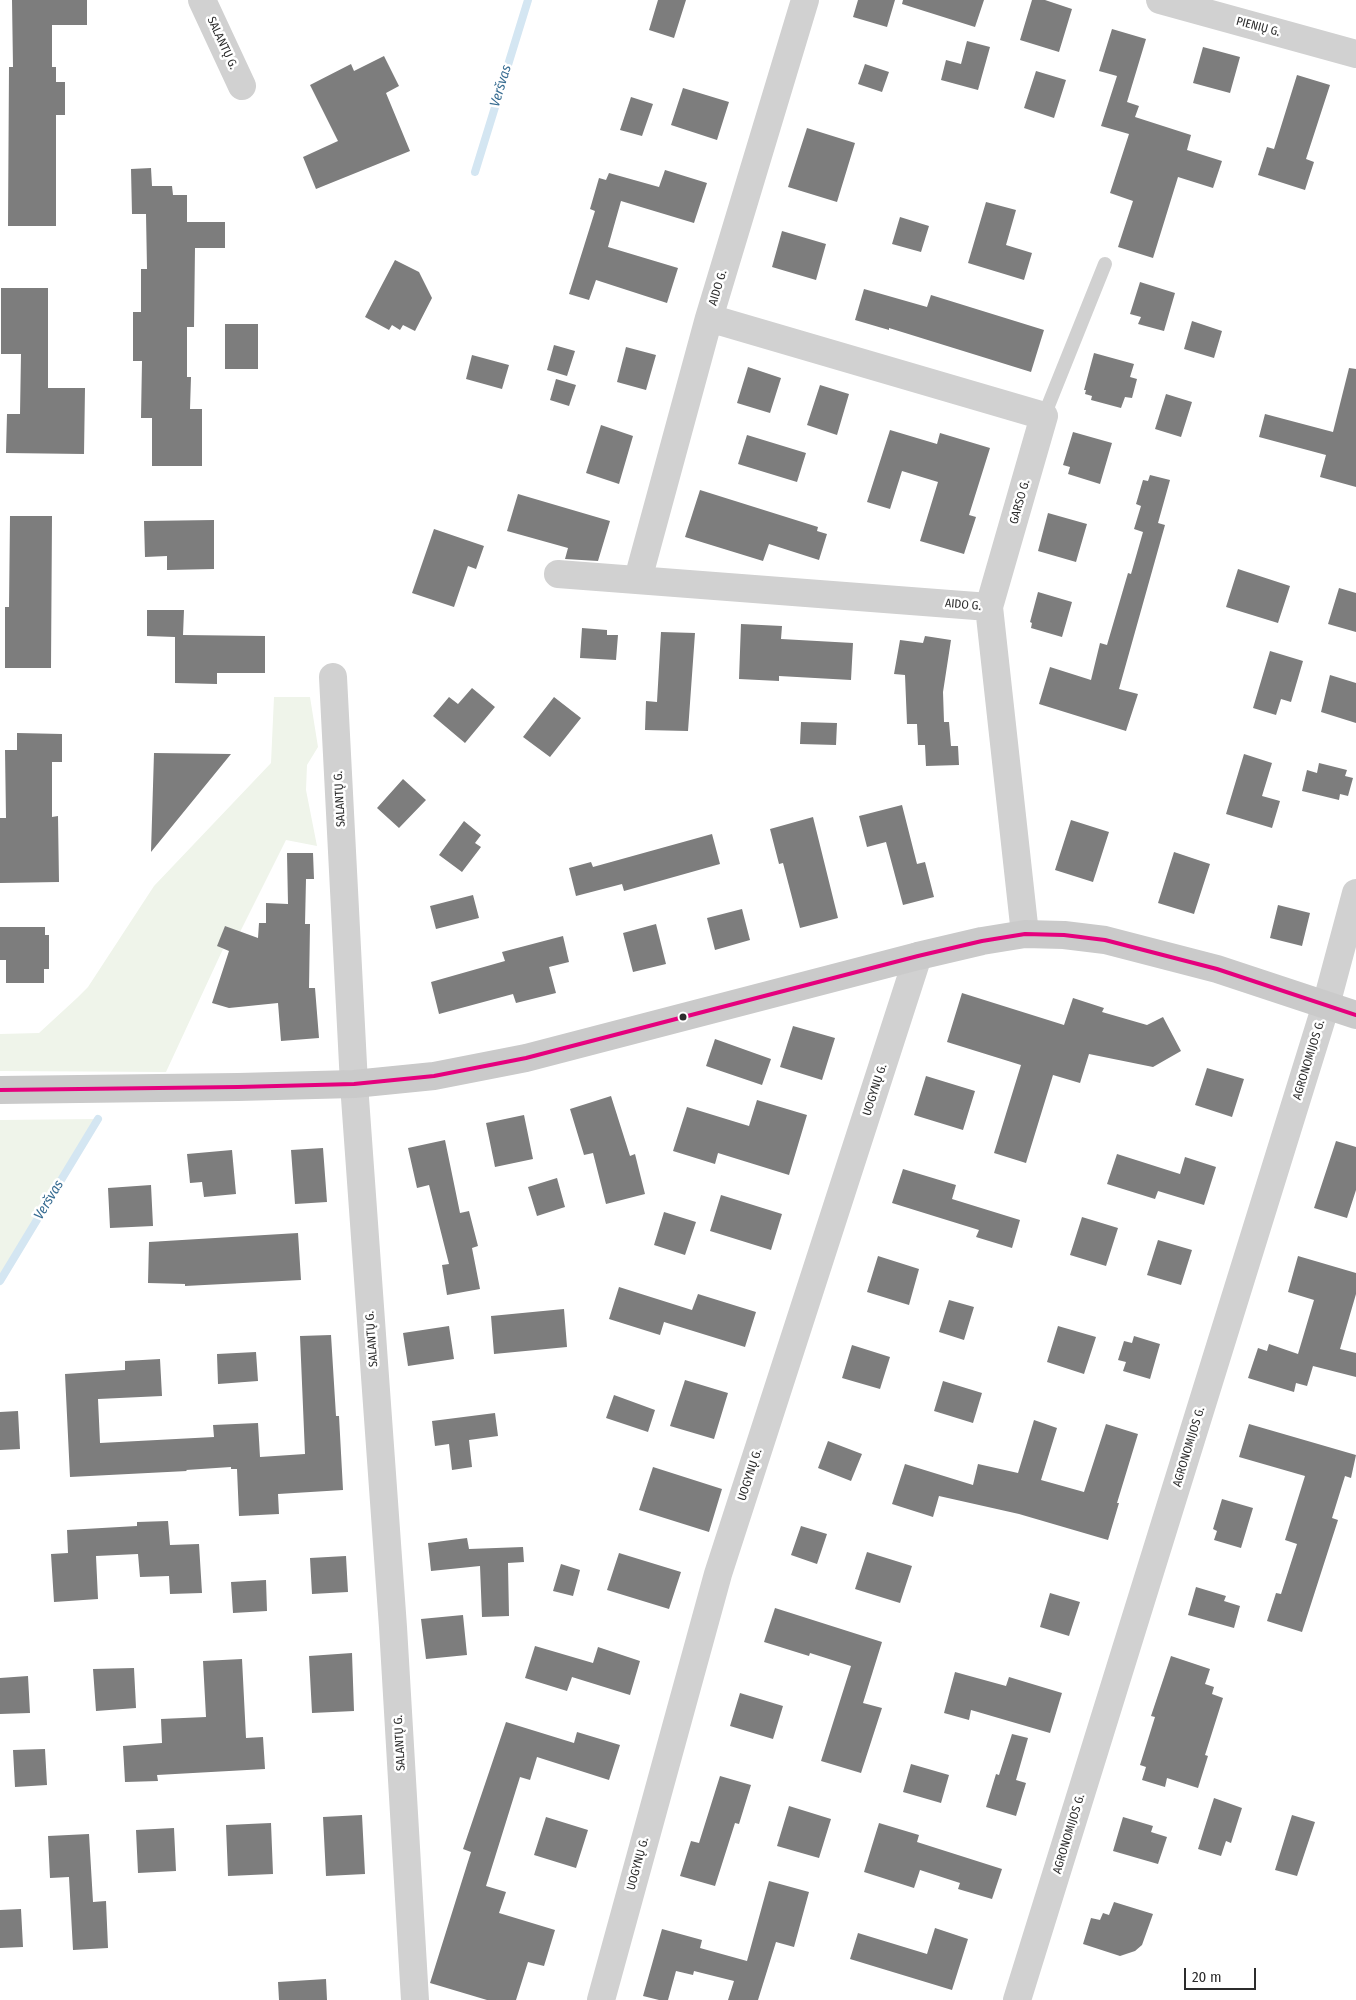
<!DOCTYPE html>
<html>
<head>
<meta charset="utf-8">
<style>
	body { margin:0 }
	#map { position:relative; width:1356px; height:2000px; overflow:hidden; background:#fff; font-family:"Fira Sans Condensed",sans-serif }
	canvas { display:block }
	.scale { position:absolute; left:1184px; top:1968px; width:72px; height:22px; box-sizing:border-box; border:2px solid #2c2c2c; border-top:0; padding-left:6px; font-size:15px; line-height:18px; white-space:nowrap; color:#2c2c2c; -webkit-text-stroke:4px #fff; paint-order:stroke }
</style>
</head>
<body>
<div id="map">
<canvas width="1356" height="2000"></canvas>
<div class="scale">20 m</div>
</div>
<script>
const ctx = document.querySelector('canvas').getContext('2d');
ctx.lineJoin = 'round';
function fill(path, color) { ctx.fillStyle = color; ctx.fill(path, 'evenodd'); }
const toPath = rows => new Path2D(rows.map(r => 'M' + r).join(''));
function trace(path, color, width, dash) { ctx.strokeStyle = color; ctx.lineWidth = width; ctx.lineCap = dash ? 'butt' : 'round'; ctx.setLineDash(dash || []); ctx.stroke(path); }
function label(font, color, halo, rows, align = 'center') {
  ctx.font = font + ' "Fira Sans Condensed",sans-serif'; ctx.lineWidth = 5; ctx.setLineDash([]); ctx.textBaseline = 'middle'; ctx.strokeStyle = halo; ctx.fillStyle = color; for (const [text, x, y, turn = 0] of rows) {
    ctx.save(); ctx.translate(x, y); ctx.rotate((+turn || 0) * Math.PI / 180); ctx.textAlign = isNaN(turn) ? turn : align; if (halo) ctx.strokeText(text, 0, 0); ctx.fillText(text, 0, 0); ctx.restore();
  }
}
fill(toPath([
	[274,697,310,697,318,747,307,765,306,790,317,846,286,840,240,932,225,926,218,946,223,949,166,1072,0,1071,0,1034,39,1033,77,998,88,987,154,886,271,763],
	[98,1119,0,1281,0,1120]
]), '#eff4ea');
trace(toPath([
	[475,172,528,0],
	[0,1281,98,1119]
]), '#d4e6f2', 8);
fill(toPath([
	[12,0,87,0,87,25,52,25,52,67,56,67,56,82,65,82,65,115,56,115,56,226,8,226,9,67,13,67],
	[658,0,686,0,674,38,649,30],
	[858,0,895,0,887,27,853,17],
	[903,0,984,0,975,27,902,4],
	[1032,0,1045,0,1072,9,1059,52,1020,40],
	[1112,29,1146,39,1127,102,1139,106,1135,117,1191,135,1187,150,1222,161,1213,188,1178,177,1153,258,1118,247,1133,201,1110,193,1129,134,1101,126,1117,76,1099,71],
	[967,41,990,47,978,90,941,80,946,60,961,64],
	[1203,47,1240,57,1230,93,1193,83],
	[384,56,399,86,386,93,410,151,316,189,303,157,338,141,310,85,351,64,354,71],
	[865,64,889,72,882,92,858,84],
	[1036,71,1066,80,1054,118,1024,108],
	[1297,75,1330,85,1306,159,1314,162,1305,190,1258,175,1267,147,1274,149],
	[683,88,729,102,717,140,671,125],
	[631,97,653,104,642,136,620,130],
	[807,128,855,143,837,202,788,187],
	[151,168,152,186,172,186,173,195,187,195,187,222,225,222,225,248,195,248,194,327,187,327,187,377,191,377,190,409,202,409,202,466,152,466,152,418,141,418,142,361,133,361,133,312,141,312,141,269,147,269,146,214,132,214,131,169],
	[665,170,707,183,694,223,621,201,608,247,678,268,667,303,596,280,589,300,569,294,595,211,590,209,599,178,606,180,609,173,659,187],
	[986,202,1016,210,1006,245,1032,253,1024,280,968,263],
	[900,217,929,226,921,252,892,244],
	[782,231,826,244,816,280,772,267],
	[395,260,419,272,432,298,415,331,403,325,400,330,392,325,389,330,365,317],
	[1140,282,1175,293,1164,331,1138,324,1141,317,1130,314],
	[1,288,48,288,48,388,85,388,84,454,6,453,7,414,20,414,21,354,1,354],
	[864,289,927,307,931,295,1044,330,1031,372,889,328,889,330,855,320],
	[1192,321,1222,331,1214,358,1184,349],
	[225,324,258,324,258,369,225,369],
	[554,345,575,351,567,376,547,370],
	[626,347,656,355,646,390,617,382],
	[1094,353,1134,364,1130,377,1137,379,1132,398,1125,397,1121,408,1091,400,1092,396,1085,394,1086,390,1084,390],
	[472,355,509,365,502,389,466,379],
	[748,367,781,378,770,413,737,403],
	[1349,368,1356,369,1356,487,1320,477,1326,455,1259,437,1265,414,1333,432],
	[556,379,576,385,569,406,550,400],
	[820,385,849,394,837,435,807,425],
	[1166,394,1192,402,1181,437,1155,429],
	[601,425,633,436,619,484,586,473],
	[890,430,937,444,940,433,990,448,969,515,976,517,964,554,920,541,938,482,902,471,890,509,867,502],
	[1073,432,1112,443,1100,484,1068,474,1070,467,1063,465],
	[747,435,806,453,797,482,738,464],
	[1150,475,1170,480,1158,523,1165,525,1119,689,1138,694,1126,731,1039,704,1050,667,1091,680,1100,643,1107,645,1128,573,1131,574,1143,532,1134,529,1141,506,1136,504,1143,480,1148,481],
	[700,490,818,527,817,531,827,534,819,560,769,544,763,561,685,537],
	[518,494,610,521,598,561,565,559,568,548,507,531],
	[1048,513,1087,524,1076,562,1038,551],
	[10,516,52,516,51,668,5,668,5,607,9,607],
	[214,520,214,569,167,570,167,556,145,557,144,521],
	[434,529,484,546,476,569,468,566,454,607,412,593],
	[1238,569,1290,586,1278,623,1226,607],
	[1339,588,1356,593,1356,632,1328,624],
	[1038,592,1072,602,1062,637,1031,628,1032,623,1030,622],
	[147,610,184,610,183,635,265,636,265,673,217,673,217,684,175,683,175,637,147,636],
	[741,624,782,626,781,639,853,643,851,680,779,676,779,681,739,679],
	[582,628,607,630,607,635,618,635,616,660,580,658],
	[661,632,695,633,688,731,645,730,646,701,657,702],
	[925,636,951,640,943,692,944,722,949,722,951,746,958,746,959,765,926,766,925,745,918,745,917,724,907,724,905,675,894,674,900,640,923,643],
	[1270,651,1303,661,1291,702,1281,699,1276,715,1253,708],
	[1330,675,1356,683,1356,723,1321,712],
	[472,688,495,707,465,743,433,716,449,697,458,704],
	[554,697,581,718,550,757,523,737],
	[801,722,837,723,836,745,800,744],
	[17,733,62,734,62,762,52,762,52,817,58,816,59,882,0,883,0,818,6,818,5,750,17,750],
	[154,753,231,754,151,852],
	[1244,754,1272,763,1262,796,1280,801,1272,828,1226,814],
	[1319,763,1347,770,1345,776,1353,778,1348,796,1340,794,1339,800,1302,791,1307,770,1317,773],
	[403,779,426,800,399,828,377,808],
	[902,805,917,864,925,862,934,897,903,905,886,842,867,847,859,816],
	[813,817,838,918,800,928,783,863,779,864,770,829],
	[1071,820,1109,832,1093,882,1055,870],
	[464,821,481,835,475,843,481,847,462,872,439,855],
	[712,834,720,864,624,891,622,884,576,896,569,868,591,862,593,867],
	[1174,852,1210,864,1194,914,1158,903],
	[287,853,313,853,314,879,306,879,305,924,310,924,309,988,315,988,319,1038,281,1041,278,1003,229,1008,212,1003,229,951,217,946,225,926,258,938,259,923,266,923,266,903,288,904],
	[473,895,479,918,436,929,430,906],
	[1278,905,1310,913,1302,946,1270,938],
	[742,909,750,940,715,950,707,918],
	[656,924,666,964,633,972,623,933],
	[0,927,45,927,45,935,49,935,49,969,44,969,44,983,6,983,6,960,0,960],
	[563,936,569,962,549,967,556,993,516,1003,513,994,439,1014,431,982,505,961,502,952],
	[962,993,1064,1025,1073,998,1104,1008,1102,1012,1147,1025,1163,1017,1181,1051,1153,1067,1089,1054,1080,1083,1053,1075,1026,1163,994,1153,1021,1065,947,1042],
	[793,1026,835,1038,822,1080,780,1067],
	[715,1039,771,1059,762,1085,706,1066],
	[1207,1068,1244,1079,1232,1117,1195,1105],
	[926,1076,975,1091,963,1130,914,1115],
	[611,1096,630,1156,635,1154,645,1194,606,1204,593,1153,584,1155,570,1109],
	[757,1100,807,1115,789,1175,718,1153,715,1164,673,1151,687,1107,749,1126],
	[524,1115,533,1159,495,1167,486,1123],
	[445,1140,460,1213,469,1211,478,1246,472,1248,480,1289,447,1295,442,1265,449,1264,429,1185,417,1188,408,1148],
	[1336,1141,1356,1147,1356,1190,1347,1218,1314,1208],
	[323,1148,327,1202,295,1204,291,1150],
	[232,1150,236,1194,204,1197,202,1182,190,1183,187,1154],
	[1117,1154,1180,1174,1185,1157,1216,1167,1204,1205,1158,1191,1155,1199,1107,1184],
	[903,1169,956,1185,952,1199,1020,1220,1012,1248,976,1237,979,1230,892,1203],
	[557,1178,565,1207,537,1216,528,1187],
	[151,1185,153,1226,110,1228,108,1188],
	[721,1195,782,1214,771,1250,710,1231],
	[664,1212,696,1222,685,1255,654,1245],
	[1082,1217,1118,1228,1106,1266,1070,1255],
	[298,1233,301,1280,185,1286,185,1284,148,1283,149,1242],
	[1158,1240,1192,1250,1181,1285,1147,1275],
	[878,1256,919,1269,909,1305,867,1292],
	[1298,1256,1356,1273,1356,1294,1340,1349,1356,1353,1356,1377,1313,1366,1307,1386,1296,1383,1294,1392,1248,1378,1258,1348,1267,1351,1269,1344,1298,1354,1314,1300,1288,1292],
	[619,1287,692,1310,698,1294,756,1312,745,1347,664,1322,660,1335,609,1319],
	[949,1300,974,1307,964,1340,939,1332],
	[564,1309,567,1347,494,1354,491,1316],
	[449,1326,454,1359,408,1366,403,1333],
	[1058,1326,1096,1337,1084,1374,1047,1362],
	[331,1335,336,1416,339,1416,343,1490,278,1494,279,1514,239,1516,237,1469,231,1469,231,1467,186,1470,187,1471,70,1477,65,1374,125,1370,125,1361,160,1359,162,1396,98,1399,100,1443,214,1437,213,1425,258,1423,260,1457,305,1454,300,1336],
	[1134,1336,1160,1344,1150,1379,1123,1371,1126,1362,1118,1360,1124,1341,1132,1343],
	[852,1345,890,1357,880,1389,842,1378],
	[256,1352,258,1381,218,1384,217,1354],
	[685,1380,728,1393,714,1439,670,1426],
	[943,1381,982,1393,973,1423,934,1411],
	[614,1395,655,1410,648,1432,606,1418],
	[18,1411,20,1449,0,1450,0,1412],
	[495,1413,498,1436,469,1440,472,1467,452,1470,449,1444,435,1446,432,1421],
	[1034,1420,1057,1428,1041,1480,1084,1492,1106,1424,1138,1434,1117,1503,1119,1503,1108,1540,1019,1514,939,1496,933,1517,892,1504,905,1464,973,1485,978,1464,1018,1473],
	[1249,1424,1356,1455,1351,1478,1345,1476,1332,1518,1338,1520,1302,1632,1267,1621,1276,1593,1281,1594,1297,1544,1285,1540,1305,1476,1239,1457],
	[828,1441,862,1454,851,1481,818,1468],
	[653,1467,722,1489,709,1532,639,1510],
	[1222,1499,1253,1508,1241,1548,1214,1540,1217,1531,1213,1529],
	[168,1521,170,1545,199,1544,202,1593,170,1594,169,1576,140,1577,138,1554,96,1556,98,1599,54,1602,51,1554,68,1553,67,1530,137,1526,137,1522],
	[801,1526,827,1534,817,1564,791,1555],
	[467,1538,469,1549,523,1547,524,1562,508,1563,509,1616,482,1617,480,1566,431,1571,428,1543],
	[867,1552,912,1566,900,1603,855,1589],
	[619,1553,681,1572,669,1609,607,1590],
	[346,1556,348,1592,312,1594,310,1558],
	[561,1564,580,1570,573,1596,553,1591],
	[266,1580,267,1611,233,1613,231,1582],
	[1196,1587,1226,1596,1224,1601,1240,1606,1234,1628,1188,1615],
	[1050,1593,1080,1602,1069,1636,1040,1627],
	[775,1608,882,1642,863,1703,882,1708,861,1773,821,1761,851,1666,810,1653,809,1656,764,1642],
	[463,1615,467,1655,426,1659,421,1619],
	[535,1646,593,1663,598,1647,640,1661,630,1695,572,1677,567,1691,525,1678],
	[352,1653,354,1711,312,1713,309,1656],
	[1171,1656,1210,1669,1205,1684,1214,1687,1212,1694,1223,1698,1205,1755,1208,1756,1198,1788,1167,1778,1165,1787,1142,1780,1146,1767,1140,1765,1155,1717,1151,1716],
	[242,1659,246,1738,263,1737,265,1769,157,1775,158,1781,125,1782,123,1746,162,1743,161,1719,206,1717,203,1661],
	[134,1668,136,1708,96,1711,93,1669],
	[955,1672,1006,1686,1009,1677,1062,1693,1050,1733,971,1710,969,1720,944,1713],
	[28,1676,30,1713,0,1714,0,1678],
	[740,1693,783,1706,773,1739,730,1726],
	[506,1722,574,1743,577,1732,620,1745,609,1780,537,1757,530,1780,520,1777,486,1886,506,1892,499,1913,555,1930,544,1966,528,1962,516,2000,487,2000,430,1983,471,1852,463,1849],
	[1012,1734,1028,1738,1016,1780,1026,1783,1016,1816,986,1807,996,1774,999,1775],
	[45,1749,47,1785,15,1787,13,1750],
	[911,1764,949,1775,941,1803,903,1792],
	[720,1776,751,1785,739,1824,735,1823,715,1886,680,1876,691,1841,699,1843],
	[1214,1798,1242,1808,1231,1843,1226,1841,1221,1856,1198,1849],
	[789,1806,831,1819,819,1858,777,1846],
	[362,1815,365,1874,326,1876,323,1817],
	[1292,1815,1315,1822,1297,1876,1275,1870],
	[546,1817,588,1830,576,1868,534,1855],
	[1123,1817,1153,1826,1151,1832,1167,1837,1158,1864,1113,1851],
	[271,1823,273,1874,228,1876,226,1825],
	[879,1823,919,1835,917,1842,1002,1869,992,1899,958,1889,960,1883,920,1870,914,1888,864,1872],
	[174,1828,176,1871,138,1873,136,1830],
	[89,1834,93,1902,106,1901,108,1948,73,1950,69,1877,50,1878,48,1836],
	[769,1881,809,1892,794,1947,776,1942,758,2000,728,2000,734,1981,694,1971,693,1975,676,1971,668,2000,659,2000,643,1996,662,1929,702,1940,700,1948,747,1961],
	[1114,1902,1153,1914,1142,1945,1135,1951,1120,1956,1083,1944,1091,1918,1100,1920,1103,1913,1109,1915],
	[21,1909,23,1947,0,1948,0,1910],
	[935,1928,968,1939,952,1990,850,1959,858,1933,927,1954],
	[326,1979,327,2000,279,2000,278,1982]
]), '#7d7d7d');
trace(toPath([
	[1044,416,1105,264]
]), '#d1d1d1', 14);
trace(toPath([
	[202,0,242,86],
	[1160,0,1356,54],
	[709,318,1044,416,989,607,1025,934],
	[558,574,989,607],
	[638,579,709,318,805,0],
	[333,677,354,1084,393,1627,415,2000],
	[601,2000,718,1574,918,956],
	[1017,2000,1326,1005,1356,893]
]), '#d1d1d1', 28);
trace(toPath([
	[0,1090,238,1087,354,1084,434,1076,526,1058,918,956,982,941,1025,934,1064,935,1105,940,1217,969,1356,1015]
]), '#cacaca', 28);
trace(toPath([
	[0,1090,238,1087,354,1084,434,1076,526,1058,918,956,982,941,1025,934,1064,935,1105,940,1217,969,1356,1015]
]), '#e5007d', 4);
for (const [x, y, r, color] of [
	[683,1017,4.5,"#2c2c2c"]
]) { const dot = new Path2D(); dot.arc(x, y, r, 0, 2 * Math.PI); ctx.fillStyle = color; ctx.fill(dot); trace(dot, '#fff', 2); }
label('12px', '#2c2c2c', '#fff', [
	["PIENIŲ G.",1258,27,15],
	["SALANTŲ G.",222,43,65],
	["AIDO G.",718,288,-73],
	["GARSO G.",1020,502,-74],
	["AIDO G.",963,605,5],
	["SALANTŲ G.",340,799,-93],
	["AGRONOMIJOS G.",1309,1060,-73],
	["UOGYNŲ G.",875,1090,-72],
	["SALANTŲ G.",372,1339,-94],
	["AGRONOMIJOS G.",1189,1447,-73],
	["UOGYNŲ G.",750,1475,-72],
	["SALANTŲ G.",400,1743,-93],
	["AGRONOMIJOS G.",1069,1834,-73],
	["UOGYNŲ G.",638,1864,-75]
]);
label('italic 14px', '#376c91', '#fff', [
	["Veršvas",501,86,-73],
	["Veršvas",49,1200,-59]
]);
</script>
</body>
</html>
